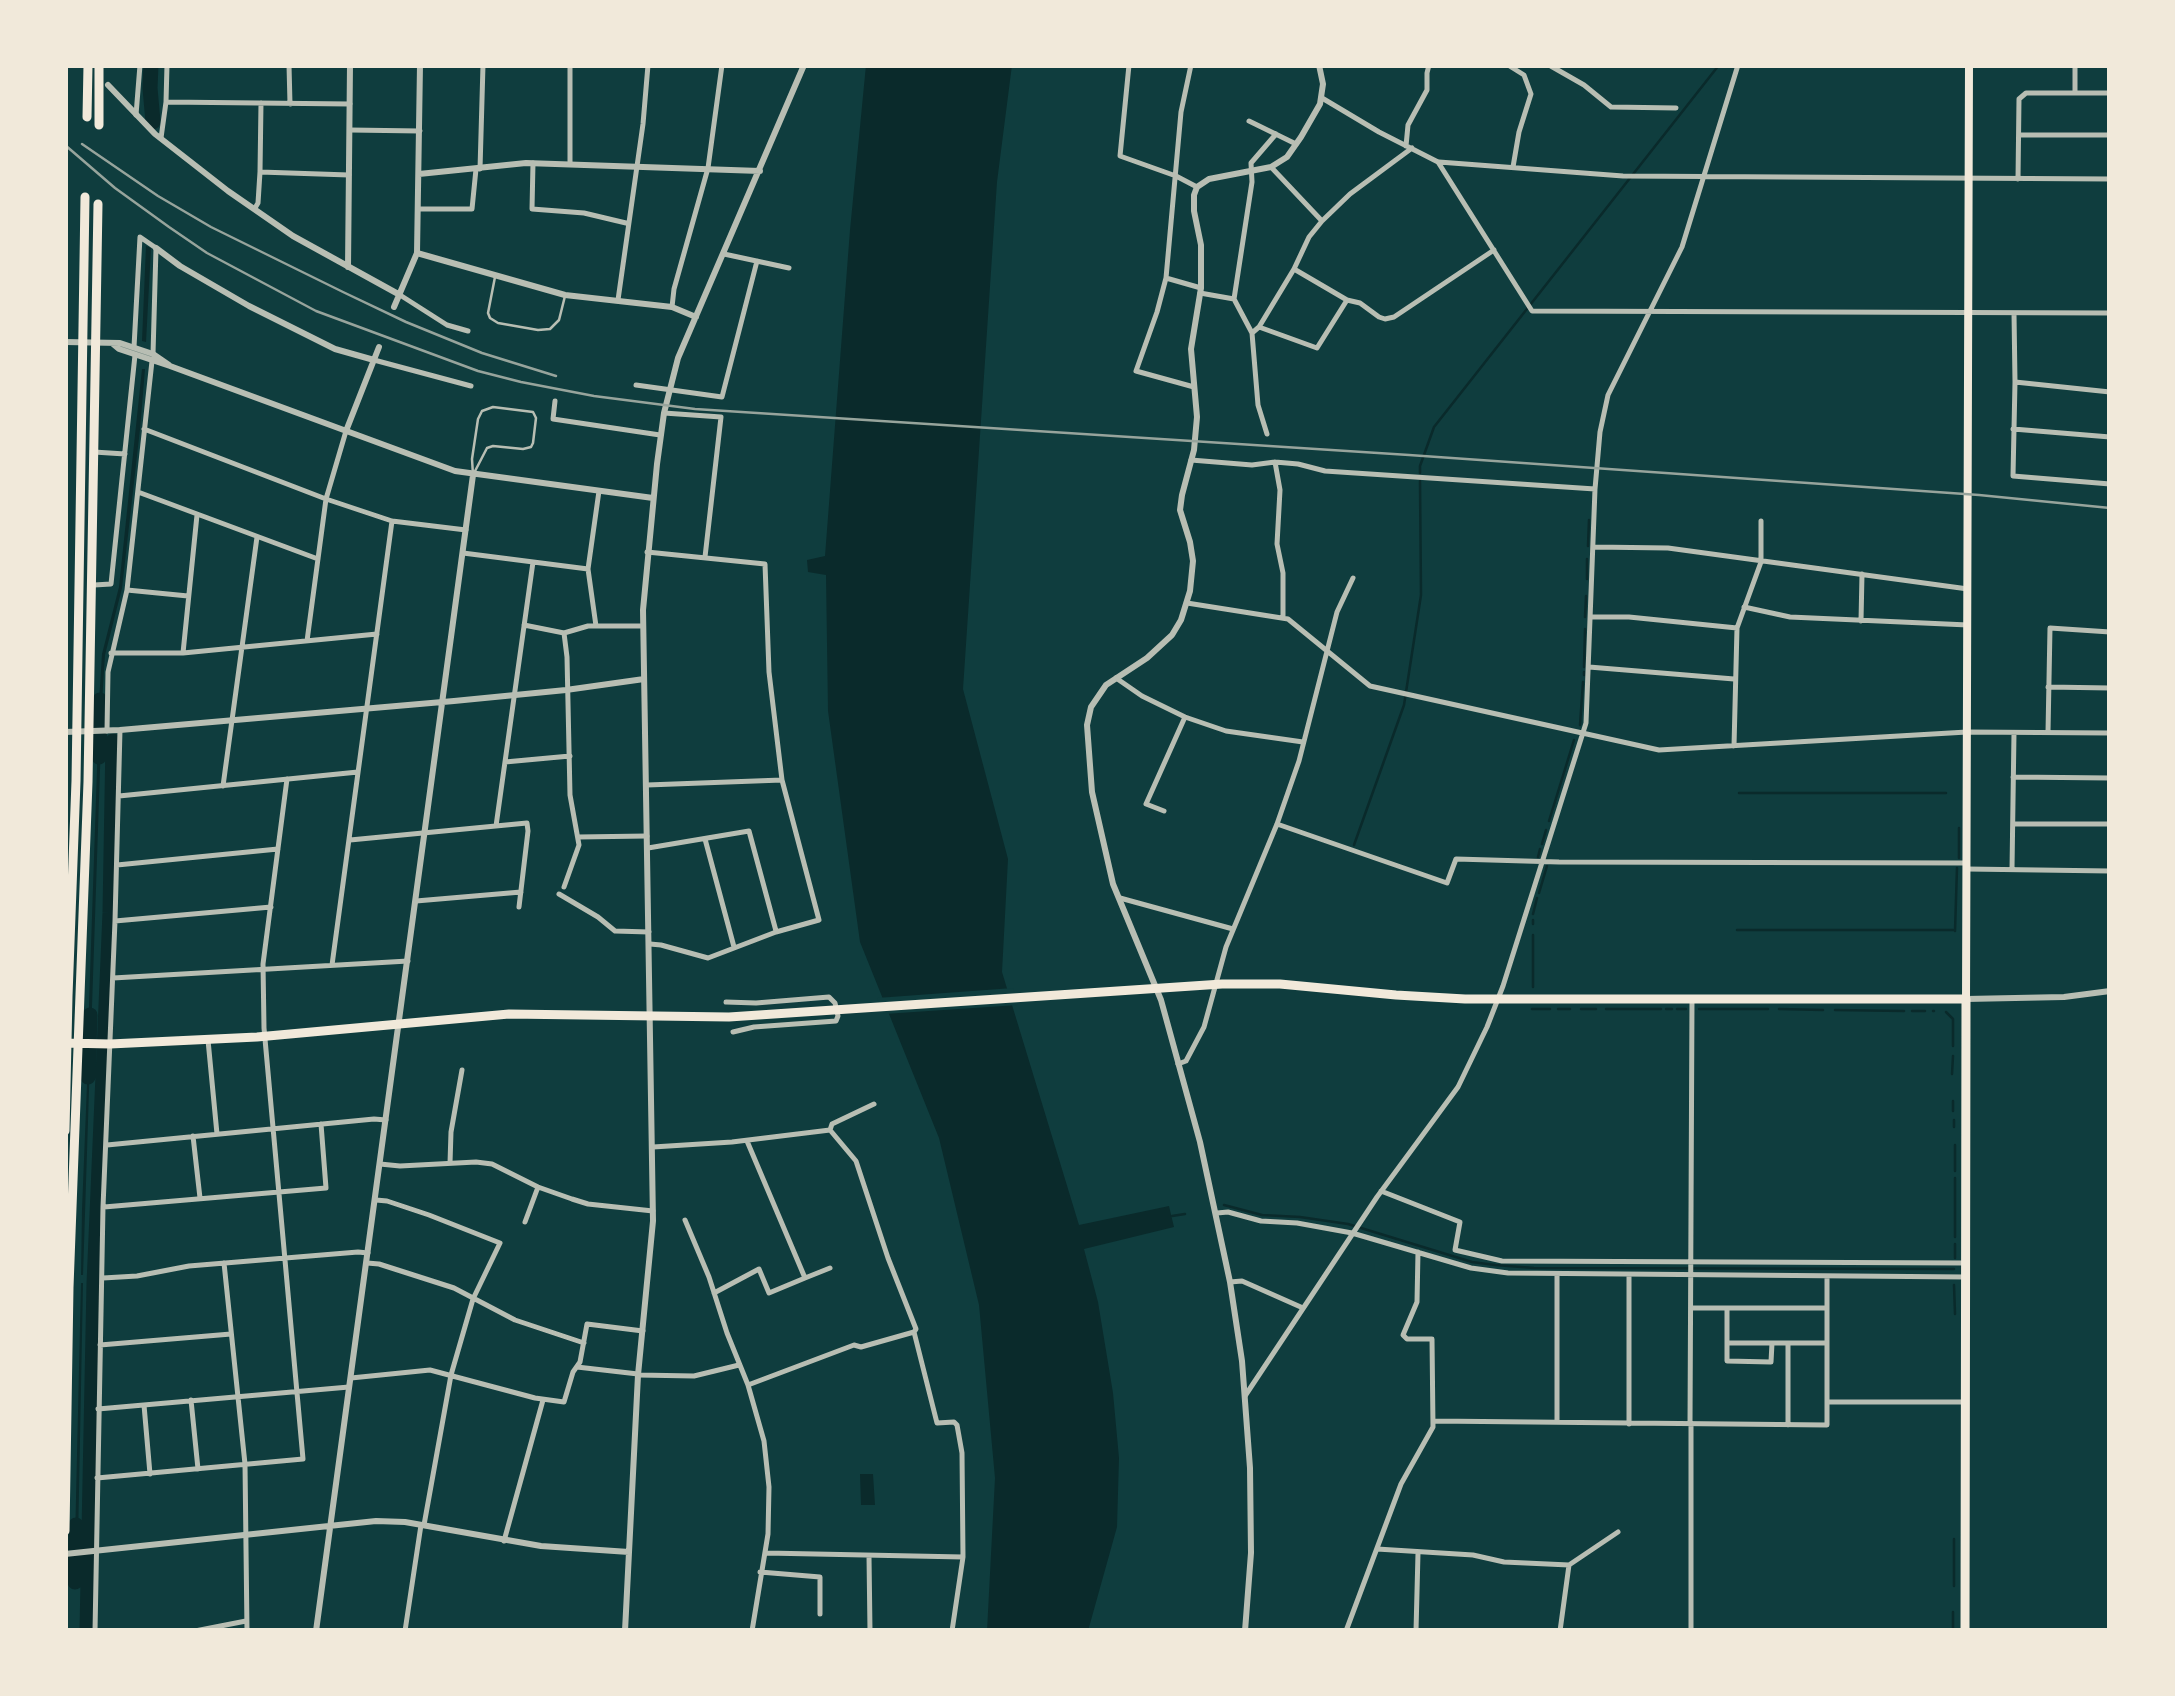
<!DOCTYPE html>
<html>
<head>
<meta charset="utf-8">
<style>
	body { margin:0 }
	#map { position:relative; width:2175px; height:1696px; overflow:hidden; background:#0f3d3e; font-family:Overpass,sans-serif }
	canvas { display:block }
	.frame { position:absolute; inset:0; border:68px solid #f1e9da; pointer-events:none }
</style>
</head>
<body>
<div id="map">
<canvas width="2175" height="1696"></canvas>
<div class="frame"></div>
</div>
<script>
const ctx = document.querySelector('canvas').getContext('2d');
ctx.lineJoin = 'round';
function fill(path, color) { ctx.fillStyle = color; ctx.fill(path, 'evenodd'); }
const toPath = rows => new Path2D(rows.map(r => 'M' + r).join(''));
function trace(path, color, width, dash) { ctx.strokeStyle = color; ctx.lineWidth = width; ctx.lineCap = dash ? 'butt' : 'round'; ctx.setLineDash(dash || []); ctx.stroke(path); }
fill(toPath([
	[866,65,1012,65,997,182,963,689,1008,859,1002,972,1079,1225,1169,1206,1174,1227,1084,1249,1098,1302,1113,1393,1119,1458,1117,1527,1088,1631,987,1631,995,1478,979,1305,939,1138,860,942,828,711,826,575,808,572,807,560,825,556,850,230],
	[146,246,151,248,146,342,142,341],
	[142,369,145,369,140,429,122,588,105,655,101,718,98,718,102,654,119,587],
	[98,740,101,740,91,1036,88,1035],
	[88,1059,90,1059,83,1275,81,1275,82,1210],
	[81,1283,83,1283,78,1542,75,1541],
	[860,1474,873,1474,875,1505,861,1505]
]), '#0a2a2b');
fill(toPath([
	[1013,988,1018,1005,884,1014,877,998]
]), '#0f3d3e');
trace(toPath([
	[1420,473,1420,466,1434,427,1719,65],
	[1588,546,1589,520],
	[1587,579,1587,559],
	[1585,617,1586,596],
	[1584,667,1585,629],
	[1584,675,1584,672],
	[1580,725,1583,682],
	[1739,793,1946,793],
	[1549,821,1574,740],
	[1542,844,1546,830],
	[1354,845,1404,705,1421,595,1420,481],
	[1538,857,1540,849],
	[1959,858,1959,828],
	[1539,893,1547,866],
	[1533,914,1537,898],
	[1533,920,1533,924],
	[1737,930,1953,930],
	[1955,931,1957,868],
	[1533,987,1533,935],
	[1532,1009,1550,1009],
	[1558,1009,1570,1009],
	[1581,1009,1596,1009],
	[1606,1009,1661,1009],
	[1666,1009,1672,1009],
	[1677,1009,1686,1009],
	[1699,1009,1768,1009],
	[1779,1009,1823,1010],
	[1835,1010,1904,1011],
	[1912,1011,1925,1011],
	[1933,1011,1934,1011],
	[1946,1012,1953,1019,1953,1046],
	[1952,1074,1953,1056],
	[1953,1101,1953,1111],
	[1954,1120,1954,1127],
	[1955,1145,1955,1171],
	[1224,1205,1262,1215,1300,1217,1348,1224,1472,1262,1495,1265,1534,1268,1954,1269],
	[1172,1216,1185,1214],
	[1955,1237,1955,1178],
	[1955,1258,1955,1244],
	[1954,1285,1955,1314],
	[1954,1586,1954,1539],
	[1953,1631,1953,1612]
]), '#0a2a2b', 2.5);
trace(toPath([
	[151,65,150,88,153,122],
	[99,757,100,700],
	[88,1077,90,1015],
	[75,1582,76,1525],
	[87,1631,94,1284,110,913,113,741]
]), '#0a2a2b', 15);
trace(toPath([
	[495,277,488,313,490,318,498,323,538,330,550,329,559,320,565,296],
	[493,407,533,412,536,418,533,443,531,447,523,449,493,446,487,448,473,475,472,459,478,419,482,411,493,407]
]), '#b8beb3', 2.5);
trace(toPath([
	[167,65,166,102,350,104],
	[289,65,290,104],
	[1129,65,1120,156,1176,176,1197,187],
	[1191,65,1181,112,1166,278,1157,312,1136,371,1194,387],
	[1508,65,1524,75,1531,94,1519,132,1513,167],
	[1549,65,1584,85,1611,107,1676,108],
	[2075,93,2075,65],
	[1322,98,1379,132,1438,162,1532,311,2110,313],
	[136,115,140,65],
	[1249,121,1296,144],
	[350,130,420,131],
	[2019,135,2110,135],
	[161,138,166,102],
	[1406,146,1408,125,1427,90,1427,73,1429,65],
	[1439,162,1623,176,2110,179],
	[533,163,532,209,584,213,626,223],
	[570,164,570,65],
	[1271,167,1322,221],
	[480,169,483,65],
	[260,172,349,175],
	[2018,179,2019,99,2026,93,2110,93],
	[255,208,258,203,260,172,261,103],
	[419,209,472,209,476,169],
	[724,254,789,268],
	[1294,269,1347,300,1360,303,1379,317,1385,319,1394,317,1494,250],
	[1166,278,1201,288],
	[1200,293,1234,299],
	[400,295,447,325,468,331],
	[618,300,643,124,648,65],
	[672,307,674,289,708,168,722,65],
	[2014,313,2015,382,2013,476,2110,484],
	[1259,327,1294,269,1309,237,1322,221,1350,194,1412,148],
	[1252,333,1259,327,1317,348,1347,300],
	[134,347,140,237,156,248,153,354],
	[374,360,471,386],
	[2015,382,2110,392],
	[636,385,722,397,757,261],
	[555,401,553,419,660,435],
	[664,413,721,417,705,557],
	[144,429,326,499,392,521,466,530],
	[2013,429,2110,437],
	[1267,434,1258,405,1252,333,1234,299,1252,182,1251,163,1276,134],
	[94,452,125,454],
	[1191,460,1252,465,1275,462,1298,464,1325,471,1595,489],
	[1275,462,1280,490,1277,544,1283,573,1283,618],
	[138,492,318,559],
	[1594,547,1668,548,1968,589],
	[647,552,765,564,769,672,782,780],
	[463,553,588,569],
	[94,585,111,584,135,355],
	[127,590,188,596],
	[1187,603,1288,619,1370,686,1659,750,1967,732,2110,733],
	[1744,607,1790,617,1968,625],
	[1592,617,1629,617,1737,628],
	[1861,621,1862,574],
	[524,625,564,633],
	[596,626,588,569,599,491],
	[307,641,326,499,346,431],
	[111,653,183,653,377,634],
	[183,653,197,515],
	[1589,667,1734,679],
	[1116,678,1142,696,1185,717,1226,731,1303,742],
	[2048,687,2110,688],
	[107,731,108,672,127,590,152,361],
	[2048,732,2050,628,2110,632],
	[1734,746,1737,628,1761,562,1761,521],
	[505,762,570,756],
	[2013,777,2110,778],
	[647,785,782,780,819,920,776,932,708,958,661,945,650,944],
	[223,786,257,537],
	[119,796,358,772],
	[1164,811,1146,804,1185,717],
	[1277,824,1447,883,1456,859,1559,862,1967,863],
	[2013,824,2110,824],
	[496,826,533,562],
	[578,837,647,836],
	[705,839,734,947],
	[350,840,527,823,528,831,519,907],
	[648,848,749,831,776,931],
	[117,865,278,849],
	[1967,869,2110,871],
	[2012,869,2014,733],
	[564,887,579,845,570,795,567,657,564,633,588,626,643,626],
	[559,894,598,917,615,931,649,932],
	[1120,898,1233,929],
	[416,901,521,892],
	[115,921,271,907],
	[332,965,392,521],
	[113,978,408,961],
	[726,1002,756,1003,829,997,835,1003,838,1016,836,1021,754,1027,733,1032],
	[208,1040,217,1134],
	[1178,1064,1186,1061,1204,1027,1226,947,1277,824,1299,761,1337,612,1353,578],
	[830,1130,832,1124,874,1104],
	[193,1136,200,1198],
	[747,1141,805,1278,830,1268],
	[107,1145,374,1119,386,1120],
	[653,1147,732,1142,830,1130,856,1161,888,1258,916,1329,914,1332,937,1423,954,1422,957,1425,962,1453,963,1557,952,1631],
	[450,1163,451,1132,462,1070],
	[380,1164,400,1166,476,1162,492,1164,538,1187,572,1199,588,1204,653,1211],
	[1381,1191,1460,1222,1455,1250,1502,1261,1966,1263],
	[376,1200,387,1201,429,1215,500,1243,473,1299,451,1375,424,1525],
	[104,1207,326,1188,321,1124],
	[1217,1213,1228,1212,1261,1221,1297,1223,1352,1233,1471,1268,1508,1273,1966,1277],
	[685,1220,709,1277,727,1333,748,1385,764,1441,769,1487,768,1534,752,1631],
	[525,1222,538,1187],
	[224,1263,245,1464,247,1631],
	[367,1263,379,1264,454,1288,515,1320,584,1343],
	[1557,1275,1557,1422],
	[103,1278,137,1276,189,1266,358,1252,368,1253],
	[1230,1282,1242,1281,1303,1308],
	[714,1293,759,1269,769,1293,805,1278],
	[1691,1308,1827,1308],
	[1727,1308,1727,1361,1771,1362,1772,1343],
	[1727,1343,1827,1343],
	[100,1345,231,1334],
	[577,1367,638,1374],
	[638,1375,694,1376,739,1365],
	[351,1378,430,1370,535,1398,564,1402,573,1372,580,1362,587,1324,643,1331],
	[748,1385,854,1345,861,1347,914,1332],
	[1245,1396,1377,1197,1458,1087,1487,1027,1503,986,1586,723,1595,489,1600,432,1608,395,1682,247,1738,65],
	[191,1400,198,1469],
	[1828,1402,1965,1402],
	[144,1405,150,1474],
	[98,1409,349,1387],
	[1433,1421,1827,1425,1827,1277],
	[1629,1424,1629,1275],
	[1690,1424,1692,999],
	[1691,1424,1691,1631],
	[1788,1425,1788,1343],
	[97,1478,303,1459,264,1028,263,964,287,779],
	[504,1541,543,1400],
	[1377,1549,1473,1555,1504,1562,1569,1565],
	[766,1553,963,1557],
	[869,1556,870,1631],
	[760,1572,820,1577,820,1614],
	[95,1631,103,1207,115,921,120,730],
	[195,1631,246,1621],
	[405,1631,421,1525],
	[1346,1631,1401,1484,1433,1427,1432,1339,1407,1339,1403,1335,1417,1302,1418,1252],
	[1416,1631,1418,1553],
	[1560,1631,1569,1565,1618,1532]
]), '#b8beb3', 5);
trace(toPath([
	[108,85,155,134,228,191,293,236,400,295],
	[419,174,526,163,760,171],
	[156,248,180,266,249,306,335,349,374,360],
	[417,253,565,295,672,307,696,317],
	[348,267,350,65],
	[394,307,417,253,420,65],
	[65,342,120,343,153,354,169,365],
	[113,344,119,349,170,366,455,471,653,498],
	[346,431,379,347],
	[65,732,120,730,454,701,566,690,644,679],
	[1966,999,2064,997,2110,991],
	[65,1554,376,1521,405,1522,541,1546,629,1552],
	[316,1631,473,475],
	[625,1631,638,1375,653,1221,643,610,657,464,664,413,678,358,804,65],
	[1245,1631,1251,1553,1250,1468,1242,1361,1230,1282,1200,1142,1161,1000,1113,884,1092,792,1087,725,1091,707,1106,685,1147,658,1172,635,1181,620,1190,591,1193,561,1190,542,1180,510,1182,495,1194,450,1197,417,1191,349,1201,288,1201,245,1194,211,1194,195,1197,187,1209,179,1271,167,1287,157,1301,137,1320,104,1323,84,1319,65]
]), '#b8beb3', 6);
trace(toPath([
	[1966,999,1969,65]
]), '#f1e9da', 8);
trace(toPath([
	[87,117,88,65],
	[99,125,99,65],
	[65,1043,110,1044,257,1037,509,1014,729,1017,1222,984,1280,984,1396,995,1465,999,1966,999,1965,1631],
	[65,1131,68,996,76,781,85,197],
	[65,1531,69,1287,88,782,98,204]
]), '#f1e9da', 9);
trace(toPath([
	[82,144,158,196,211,227,343,292,406,322,482,353,556,376],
	[65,145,115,188,169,227,207,253,316,311,478,371,521,382,594,396,695,409,1409,455,1979,495,2110,508]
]), '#97a49c', 2.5);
</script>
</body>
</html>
